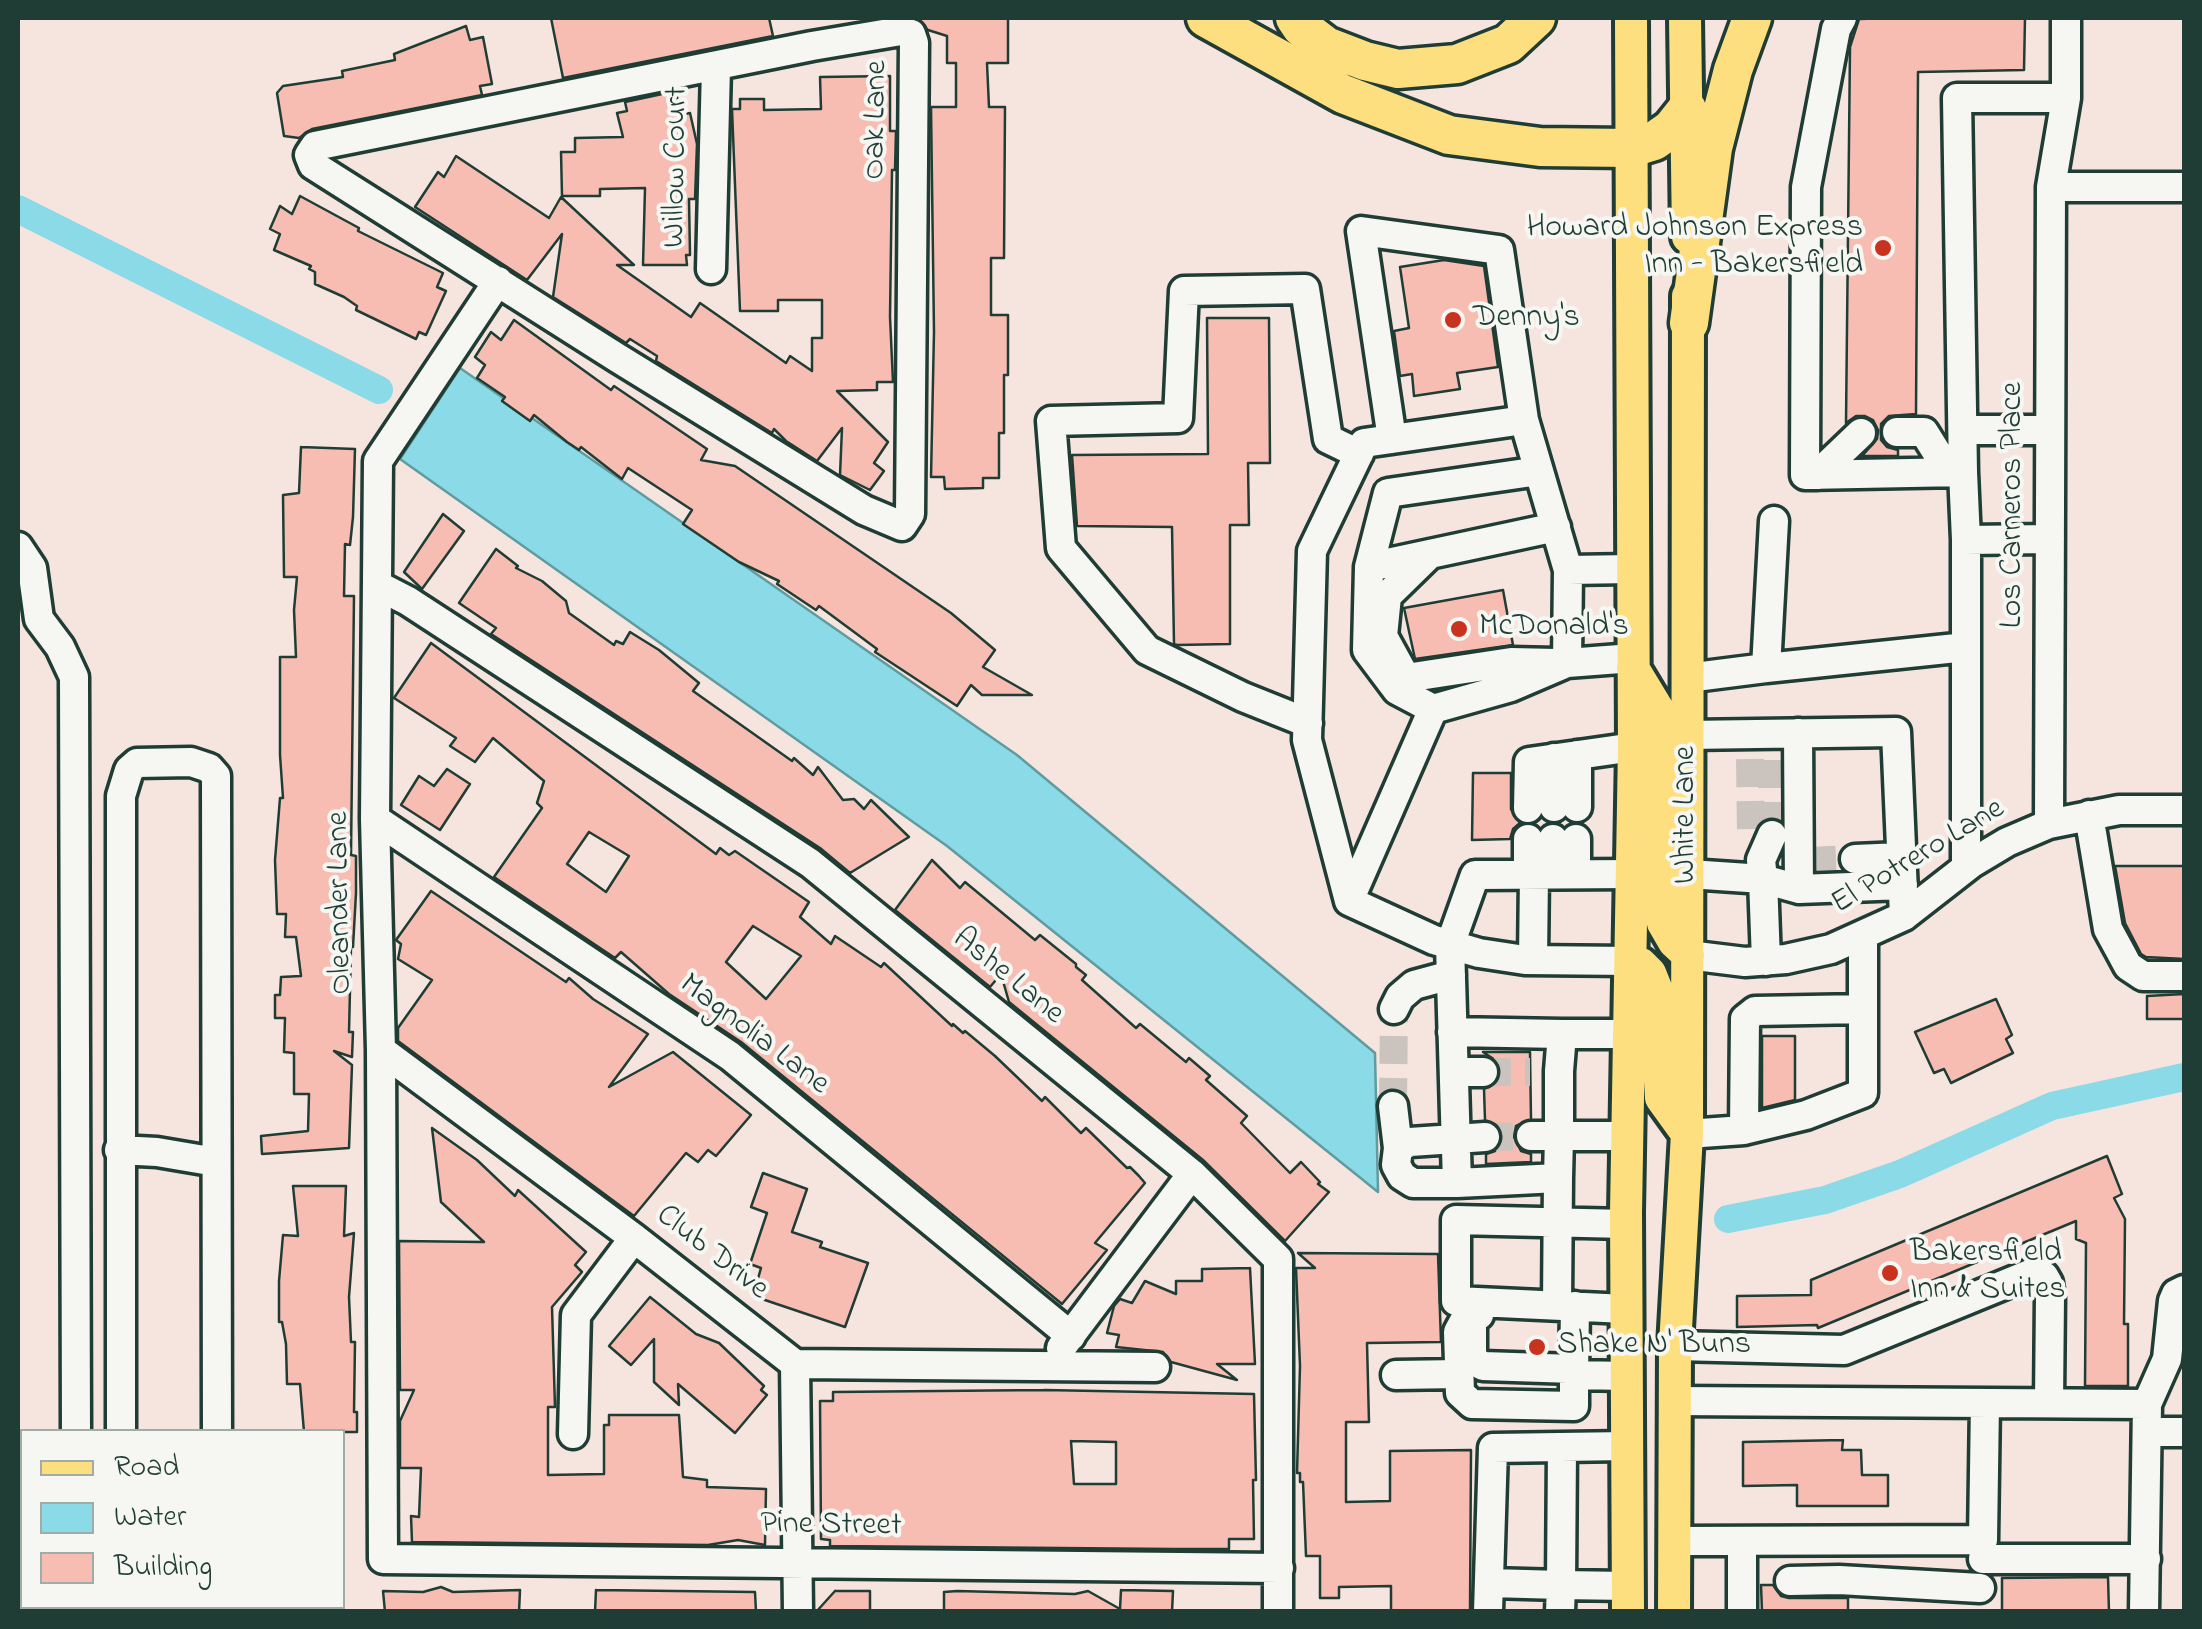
<!DOCTYPE html>
<html>
<head>
<meta charset="utf-8">
<style>
	body { margin:0 }
	#map { position:relative; width:2202px; height:1629px; overflow:hidden; background:#f6e5df; font-family:"Indie Flower",sans-serif }
	canvas { display:block }
	.frame { position:absolute; inset:0; border:20px solid #1f3d34; pointer-events:none }
	.legend { position:absolute; left:20px; top:1429px; width:325px; height:180px; box-sizing:border-box; background:#f6f6f2; border:2px solid #a0aca6; margin:0; padding:12px 18px; list-style:none; font-size:30px; color:#1f3d34 }
	.legend li { display:flex; align-items:center; gap:20px; height:50px }
	.legend b { width:50px; border:2px solid #a0aca6 }
</style>
</head>
<body>
<div id="map">
<canvas width="2202" height="1629"></canvas>
<div class="frame"></div>
<ul class="legend">
<li><b style="height:12px;background:#fedf80"></b>Road</li>
<li><b style="height:28px;background:#8adae7"></b>Water</li>
<li><b style="height:28px;background:#f7bcb2"></b>Building</li>
</ul>
</div>
<script>
const ctx = document.querySelector('canvas').getContext('2d');
ctx.lineJoin = 'round';
function fill(path, color) { ctx.fillStyle = color; ctx.fill(path, 'evenodd'); }
const toPath = rows => new Path2D(rows.map(r => 'M' + r).join(''));
function trace(path, color, width, dash) { ctx.strokeStyle = color; ctx.lineWidth = width; ctx.lineCap = dash ? 'butt' : 'round'; ctx.setLineDash(dash || []); ctx.stroke(path); }
function label(font, color, halo, rows, align = 'center') {
  ctx.font = font + ' "Indie Flower",sans-serif'; ctx.lineWidth = 8; ctx.setLineDash([]); ctx.textBaseline = 'middle'; ctx.strokeStyle = halo; ctx.fillStyle = color; for (const [text, x, y, turn = 0] of rows) {
    ctx.save(); ctx.translate(x, y); ctx.rotate((+turn || 0) * Math.PI / 180); ctx.textAlign = isNaN(turn) ? turn : align; if (halo) ctx.strokeText(text, 0, 0); ctx.fillText(text, 0, 0); ctx.restore();
  }
}
const water = toPath([
	[460,368,1017,755,1375,1053,1378,1192,947,846,400,459,460,368]
]);
fill(water, '#8adae7');
trace(water, '#5f9b9f', 2.5);
trace(toPath([
	[18,209,379,390],
	[1728,1219,1825,1200,1900,1174,2052,1106,2184,1077]
]), '#8adae7', 28);
const building = toPath([
	[551,18,769,18,773,36,563,78,551,18],
	[917,18,1008,18,1008,63,987,63,989,107,1005,107,1004,258,991,258,991,315,1008,315,1008,375,1004,375,1004,433,999,433,999,478,983,478,983,488,945,489,944,477,931,477,934,332,931,107,956,107,956,63,947,63,947,36,928,30,917,18],
	[1897,18,2025,18,2024,70,1918,72,1916,414,1889,416,1881,424,1881,440,1887,447,1898,450,1898,456,1862,456,1877,439,1878,430,1873,420,1865,416,1856,416,1846,423,1850,47,1859,19,1897,18],
	[466,26,470,40,483,37,492,84,480,86,482,95,312,129,299,138,284,136,277,93,283,86,343,77,342,71,395,60,394,54,466,26],
	[890,76,890,131,896,131,895,170,892,170,890,317,893,382,877,382,877,390,837,391,888,442,874,463,884,471,870,490,840,475,842,428,817,461,786,441,774,429,772,433,656,361,657,356,630,339,626,343,553,297,562,234,527,280,415,207,438,172,444,177,456,156,549,218,561,197,634,265,617,265,691,317,700,303,786,363,790,356,812,371,812,338,822,338,822,300,778,300,778,311,740,311,732,109,740,109,740,99,764,99,764,110,821,109,820,77,890,76],
	[676,91,680,115,690,113,697,144,695,199,689,199,690,255,686,255,687,265,643,265,645,188,600,189,600,196,562,196,561,152,575,152,575,138,623,137,617,113,627,111,625,102,676,91],
	[300,196,359,228,358,231,443,273,437,287,446,291,426,335,419,332,416,339,356,310,357,306,344,297,315,284,315,272,309,269,311,266,274,250,280,234,270,229,280,206,292,214,300,196],
	[1444,260,1484,266,1498,367,1457,373,1460,389,1414,396,1412,374,1400,376,1394,331,1409,328,1400,267,1444,260],
	[1207,318,1269,318,1270,463,1248,463,1249,525,1230,525,1230,644,1177,645,1174,644,1172,527,1077,526,1072,455,1208,454,1207,318],
	[514,320,611,390,614,386,707,449,701,460,735,466,951,613,995,650,983,667,1032,695,982,695,971,685,957,706,875,652,877,649,819,606,816,610,777,584,779,581,739,562,683,524,692,510,628,468,622,479,581,447,579,450,567,442,534,415,530,421,502,401,505,397,477,378,485,365,475,357,491,332,501,340,514,320],
	[301,447,355,449,353,517,350,545,345,544,344,596,354,596,351,855,356,856,356,893,353,947,351,947,349,1032,353,1032,352,1057,334,1051,352,1065,349,1148,262,1154,261,1136,308,1131,309,1094,294,1094,294,1053,284,1052,285,1018,275,1018,275,995,280,995,281,977,301,976,296,937,285,937,286,914,277,914,275,860,280,798,283,798,280,755,280,657,296,657,294,610,297,577,284,577,283,495,299,493,301,447],
	[443,514,464,531,422,589,404,572,443,514],
	[496,549,518,566,516,568,542,581,566,601,569,613,614,645,616,641,623,644,630,632,659,650,699,683,693,691,792,761,794,758,813,775,818,767,843,800,854,799,864,809,871,800,909,837,850,873,820,848,491,634,496,628,459,603,496,549],
	[1503,590,1513,645,1415,659,1404,608,1503,590],
	[431,643,716,854,720,848,729,855,735,851,809,902,800,917,831,944,835,936,881,967,884,963,952,1026,953,1024,963,1033,965,1031,995,1056,1042,1101,1045,1097,1081,1133,1086,1128,1127,1168,1130,1167,1139,1176,1145,1183,1095,1243,1107,1250,1062,1304,741,1042,669,994,621,952,615,958,494,877,542,808,537,803,544,781,493,738,475,762,450,746,456,738,394,698,431,643],
	[589,832,629,856,606,892,567,864,589,832],
	[753,926,801,956,766,999,726,962,753,926],
	[447,769,470,784,440,830,401,805,419,776,434,786,447,769],
	[1473,773,1511,773,1511,809,1520,823,1513,829,1510,839,1472,840,1473,773],
	[932,860,960,888,965,882,1035,940,1040,935,1076,964,1076,967,1086,975,1082,980,1136,1028,1140,1024,1186,1062,1189,1058,1210,1076,1206,1080,1247,1116,1241,1123,1290,1173,1301,1162,1320,1182,1318,1184,1329,1192,1285,1241,1203,1160,1009,1002,1001,974,990,987,895,910,932,860],
	[2115,866,2184,866,2184,959,2146,957,2141,954,2125,923,2115,866],
	[431,891,566,982,569,978,593,999,648,1034,609,1087,673,1052,751,1115,716,1156,708,1150,698,1162,686,1153,634,1216,398,1041,398,1028,432,980,398,959,401,944,396,940,431,891],
	[2184,994,2184,1019,2147,1019,2147,996,2184,994],
	[1996,999,2012,1035,2006,1039,2013,1053,1951,1083,1944,1069,1934,1073,1915,1032,1996,999],
	[1762,1036,1795,1036,1795,1100,1762,1108,1762,1036],
	[1483,1052,1530,1052,1531,1119,1516,1126,1514,1137,1521,1151,1531,1154,1531,1162,1486,1164,1486,1154,1495,1151,1502,1137,1499,1127,1485,1120,1484,1089,1498,1082,1500,1071,1498,1062,1483,1052],
	[432,1128,477,1160,515,1196,518,1190,586,1252,575,1265,582,1272,552,1307,555,1407,548,1407,548,1475,604,1474,604,1425,609,1425,609,1415,679,1415,683,1477,707,1480,707,1487,766,1489,765,1545,738,1540,708,1545,412,1542,411,1516,419,1517,421,1468,400,1468,400,1421,414,1390,400,1390,399,1241,484,1242,441,1202,432,1128],
	[2107,1156,2122,1194,2114,1198,2125,1219,2124,1324,2128,1324,2128,1386,2085,1386,2086,1243,2076,1239,2076,1221,1818,1328,1817,1325,1737,1327,1737,1296,1811,1295,1811,1280,2107,1156],
	[763,1173,807,1189,792,1232,822,1242,820,1247,868,1263,845,1327,759,1298,765,1284,757,1282,761,1268,750,1264,767,1213,751,1207,763,1173],
	[293,1186,346,1186,344,1236,354,1233,349,1297,351,1342,355,1342,354,1412,357,1412,357,1432,304,1432,300,1384,287,1384,286,1344,282,1322,279,1322,279,1281,283,1235,298,1236,293,1186],
	[1298,1253,1438,1254,1441,1342,1367,1343,1369,1422,1346,1422,1346,1502,1390,1501,1390,1451,1471,1450,1470,1612,1391,1612,1391,1586,1339,1587,1339,1598,1320,1598,1320,1556,1306,1556,1303,1482,1300,1482,1300,1473,1297,1473,1300,1366,1296,1268,1315,1268,1298,1253],
	[1250,1268,1255,1364,1217,1364,1237,1380,1171,1362,1163,1352,1116,1347,1119,1335,1107,1333,1114,1306,1120,1299,1132,1303,1145,1281,1176,1294,1176,1281,1202,1281,1202,1269,1250,1268],
	[650,1297,696,1334,719,1343,764,1386,761,1390,767,1395,735,1433,678,1384,679,1405,654,1382,654,1339,631,1365,609,1346,650,1297],
	[1044,1390,1254,1394,1256,1480,1253,1480,1254,1539,1229,1539,1229,1549,1174,1549,830,1546,830,1540,821,1539,820,1401,833,1401,833,1392,1044,1390],
	[1071,1441,1116,1442,1116,1484,1074,1484,1071,1441],
	[1843,1440,1842,1450,1861,1450,1862,1475,1888,1475,1888,1506,1797,1506,1797,1485,1743,1486,1743,1442,1843,1440],
	[2108,1577,2109,1612,2002,1612,2002,1578,2108,1577],
	[1761,1585,1773,1585,1781,1596,1789,1598,1848,1598,1848,1612,1762,1612,1761,1585],
	[441,1587,453,1592,520,1590,519,1612,385,1612,383,1591,423,1592,441,1587],
	[596,1590,755,1592,756,1612,595,1612,596,1590],
	[1121,1590,1173,1591,1172,1612,944,1612,944,1592,957,1591,1075,1594,1088,1591,1120,1609,1121,1590],
	[835,1591,870,1591,870,1612,816,1612,835,1591]
]);
fill(building, '#f7bcb2');
trace(building, '#1f3d34', 2.5);
trace(toPath([
	[1750,759,1751,835],
	[1772,760,1772,835],
	[1808,861,1855,859],
	[1483,1072,1530,1072],
	[1393,1106,1394,1009],
	[1485,1137,1531,1136]
]), '#cbc3bd', 28, [28, 14]);
const minor = toPath([
	[1842,18,1836,29,1806,187,1805,475,1963,472,1957,98,2066,98,2066,18],
	[901,31,911,34,914,43,910,514,902,526,864,510,616,357,313,165,309,155,315,146,812,46,901,31],
	[2051,187,2184,187],
	[711,269,716,67],
	[498,281,378,461,375,819,381,1050,383,1559,1279,1568],
	[1963,430,2050,430],
	[1897,432,1924,432,1949,472],
	[1392,439,1361,231,1499,250,1524,420],
	[1963,472,1966,540,2050,539],
	[1817,475,1861,433],
	[1966,540,1966,867],
	[18,547,32,568,39,619,60,647,74,677,76,1432],
	[1430,554,1387,596,1383,636,1406,678,1511,662,1556,663],
	[1369,567,1556,527],
	[1568,570,1567,663,1633,658],
	[377,585,408,601,810,863,1192,1174,1278,1259,1278,1612],
	[1766,668,1966,647],
	[1687,678,1766,668,1774,521],
	[1433,709,1397,690,1367,650,1369,567,1388,493,1539,471],
	[1308,723,1243,697,1147,650,1061,548,1051,421,1178,418,1184,291,1305,289,1328,439,1359,454],
	[1798,733,1799,889],
	[1687,735,1896,732,1904,916],
	[1554,807,1554,758],
	[1577,807,1577,755],
	[1528,808,1529,762,1634,747],
	[2089,815,2108,929,2120,951,2128,966,2143,976,2184,976],
	[375,819,730,1056,1071,1336],
	[2049,824,2051,187,2066,98],
	[1528,839,1528,874],
	[1553,839,1553,874],
	[1576,839,1576,874],
	[1855,859,1901,857],
	[1689,874,1763,879,1761,860,1772,835],
	[1349,901,1307,740,1312,551,1364,443,1524,420,1568,570,1632,569],
	[1349,901,1433,709,1511,687,1567,663],
	[1349,901,1434,940,1479,953,1525,960,1632,961],
	[1688,955,1745,962,1786,959,1831,949,1904,916,1972,863,2007,842,2049,824,2119,810,2184,810],
	[1533,960,1534,874],
	[1766,961,1763,879,1799,889,1903,885],
	[1394,1009,1400,997,1414,985,1451,975],
	[1452,1032,1562,1034],
	[381,1050,634,1238,795,1364,1155,1367],
	[1454,1072,1483,1072],
	[1393,1106,1398,1148],
	[1744,1130,1745,1019,1755,1011,1863,1009],
	[1687,1134,1744,1130,1806,1115,1863,1093,1863,937],
	[1531,1136,1559,1136,1558,1178,1457,1183,1450,945,1475,875,1633,874],
	[1628,1136,1559,1136,1559,1071,1562,1034,1630,1034],
	[119,1150,157,1152,216,1162],
	[1457,1183,1413,1183,1402,1176,1396,1165,1398,1148,1410,1142,1485,1137],
	[1626,1224,1456,1220,1456,1301,1626,1309],
	[1557,1305,1558,1178],
	[1479,1315,1464,1321,1458,1332,1460,1393,1472,1404,1574,1406,1574,1375,1626,1376],
	[1472,1328,1472,1359,1483,1366,1574,1369],
	[1675,1346,1844,1350,2030,1274,2038,1274,2044,1276,2048,1283,2050,1296,2049,1403],
	[1061,1348,1192,1174],
	[795,1364,798,1612],
	[1396,1375,1459,1374],
	[1574,1375,1575,1306],
	[1675,1401,2147,1404,2144,1612],
	[2147,1404,2167,1359,2173,1301,2176,1294,2184,1290],
	[121,1432,121,796,129,770,137,763,191,762,209,768,216,776,217,1432],
	[2147,1432,2184,1432],
	[573,1434,576,1315,634,1238],
	[1562,1447,1561,1585,1628,1586],
	[1674,1541,1983,1540,1985,1403],
	[1742,1542,1742,1612],
	[1983,1559,2146,1559],
	[1790,1581,1839,1580,1980,1588],
	[1490,1583,1561,1585,1560,1612],
	[76,1606,76,1612],
	[127,1606,131,1612],
	[250,1606,253,1612],
	[1488,1612,1493,1448,1627,1446]
]);
const major = toPath([
	[1685,18,1688,237],
	[1633,668,1659,711,1659,902,1663,923,1674,942,1688,955],
	[1632,961,1641,964,1650,973,1656,988,1661,1098,1687,1134],
	[1628,1612,1626,1212,1634,747,1631,18],
	[1674,1612,1675,1346,1687,1134,1688,296]
]);
const highway = toPath([
	[1206,18,1343,94,1449,135,1540,147,1631,148,1654,141,1671,129,1687,109],
	[1295,18,1301,27,1326,46,1365,61,1398,69,1457,64,1508,44,1536,18],
	[1689,323,1713,148,1733,70,1752,18]
]);
trace(minor, '#1f3d34', 35);
trace(major, '#1f3d34', 40);
trace(highway, '#1f3d34', 45);
trace(minor, '#f6f6f2', 28);
trace(major, '#fedf80', 32);
trace(highway, '#fedf80', 38);
for (const [x, y, r, color] of [
	[1883,248,10,"#c8321e"],
	[1453,320,10,"#c8321e"],
	[1459,629,10,"#c8321e"],
	[1890,1273,10,"#c8321e"],
	[1537,1347,10,"#c8321e"]
]) { const dot = new Path2D(); dot.arc(x, y, r, 0, 2 * Math.PI); ctx.fillStyle = color; ctx.fill(dot); trace(dot, '#f6f6f2', 4); }
label('32px', '#1f3d34', '#f6f6f2', [
	["Oak Lane",878,120,-89],
	["Willow Court",678,167,-89],
	["Los Carneros Place",2015,505,-90],
	["White Lane",1688,815,-90],
	["El Potrero Lane",1919,858,-31],
	["Oleander Lane",342,903,-91],
	["Ashe Lane",1007,978,39],
	["Magnolia Lane",753,1036,37],
	["Club Drive",711,1254,38],
	["Pine Street",831,1527,1]
]);
label('32px', '#1f3d34', '#f6f6f2', [
	["Howard Johnson Express",1863,230,"right"],
	["Inn - Bakersfield",1863,267,"right"],
	["Denny's",1473,320],
	["McDonald's",1479,629],
	["Bakersfield",1910,1255],
	["Inn & Suites",1910,1292],
	["Shake N' Buns",1557,1347]
], 'left');
</script>
</body>
</html>
